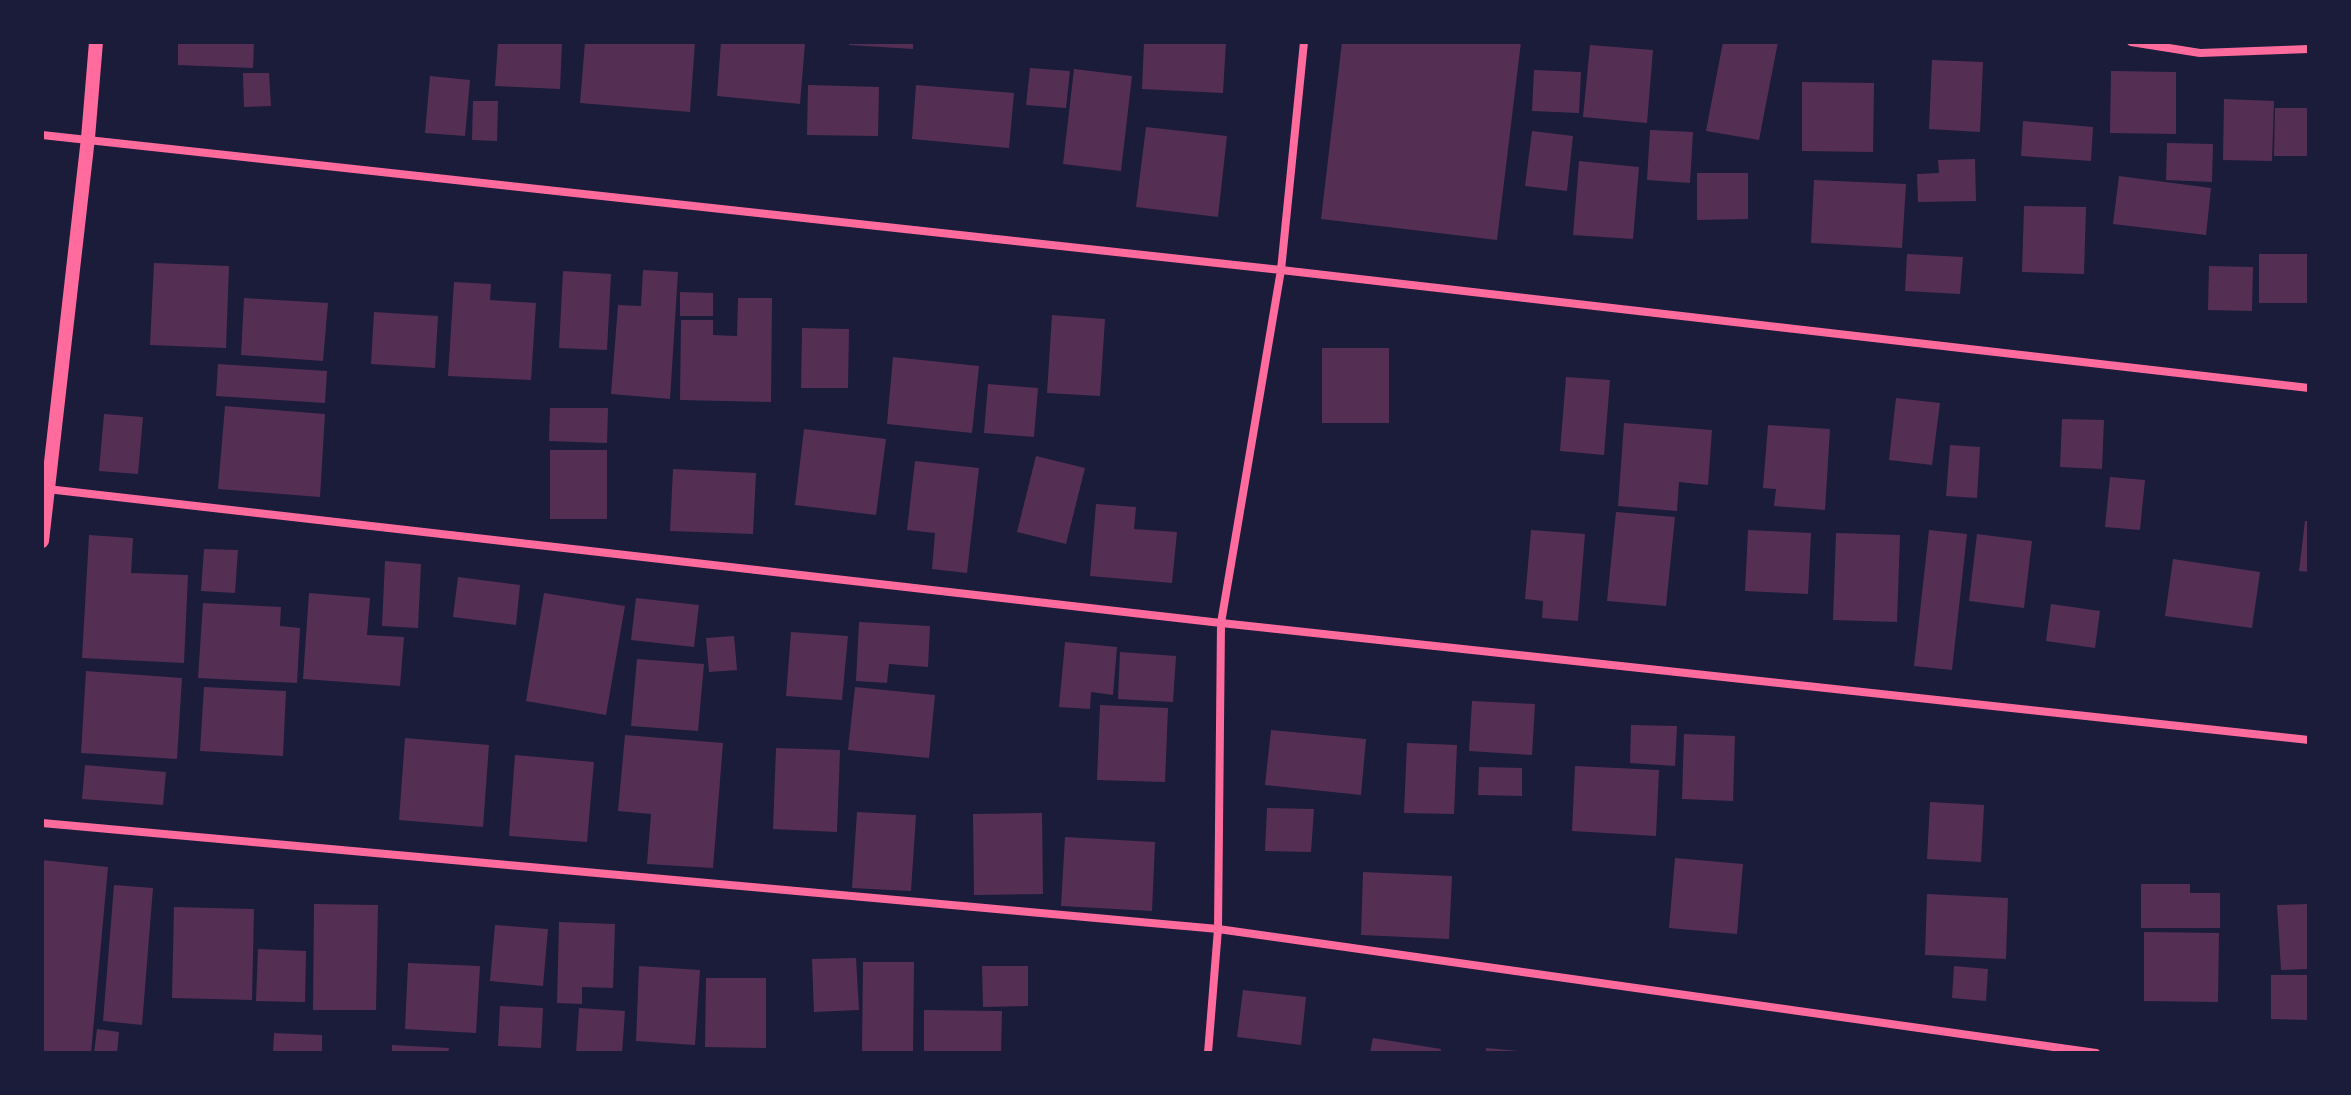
<!DOCTYPE html>
<html>
<head>
<meta charset="utf-8">
<style>
	body { margin:0 }
	#map { position:relative; width:2351px; height:1095px; overflow:hidden; background:#1b1b3a; font-family:"PT Sans Narrow",sans-serif }
	canvas { display:block }
	.frame { position:absolute; inset:0; border:44px solid #1b1b3a; pointer-events:none }
</style>
</head>
<body>
<div id="map">
<canvas width="2351" height="1095"></canvas>
<div class="frame"></div>
</div>
<script>
const ctx = document.querySelector('canvas').getContext('2d');
ctx.lineJoin = 'round';
function fill(path, color) { ctx.fillStyle = color; ctx.fill(path, 'evenodd'); }
const toPath = rows => new Path2D(rows.map(r => 'M' + r).join(''));
function trace(path, color, width, dash) { ctx.strokeStyle = color; ctx.lineWidth = width; ctx.lineCap = dash ? 'butt' : 'round'; ctx.setLineDash(dash || []); ctx.stroke(path); }
fill(toPath([
	[178,42,254,42,253,68,178,65],
	[498,42,562,42,560,89,495,86],
	[585,42,695,42,690,112,580,103],
	[721,42,805,43,800,104,717,96],
	[849,42,913,42,913,49,849,45],
	[1144,42,1226,42,1223,93,1142,89],
	[1342,42,1521,42,1497,240,1321,219],
	[1723,42,1778,42,1759,140,1706,131],
	[1590,45,1653,50,1647,123,1583,117],
	[1932,60,1983,62,1980,132,1929,129],
	[1030,68,1070,71,1066,108,1026,105],
	[1074,69,1132,76,1121,171,1063,164],
	[1534,70,1581,72,1579,113,1532,111],
	[2111,71,2176,72,2176,134,2110,133],
	[243,73,269,73,271,106,244,107],
	[430,76,470,80,465,136,425,133],
	[1802,82,1874,83,1873,152,1802,151],
	[808,85,879,87,878,136,807,135],
	[916,85,1014,93,1009,148,912,139],
	[2224,99,2274,101,2272,161,2223,160],
	[473,101,498,101,497,141,472,140],
	[2275,108,2309,108,2309,156,2274,156],
	[2023,121,2093,127,2091,161,2021,156],
	[1146,127,1227,136,1218,217,1136,207],
	[1650,130,1693,132,1690,183,1647,180],
	[1532,131,1573,136,1567,191,1525,186],
	[2167,143,2213,144,2212,182,2166,180],
	[1975,159,1976,201,1918,202,1917,174,1939,173,1938,160],
	[1579,161,1639,167,1633,239,1573,235],
	[1697,173,1748,173,1748,219,1697,220],
	[2119,176,2211,188,2206,235,2113,224],
	[1814,180,1906,184,1902,248,1811,243],
	[2024,206,2086,207,2084,274,2022,272],
	[1907,254,1963,257,1960,294,1905,291],
	[2259,254,2309,254,2308,303,2259,303],
	[154,263,229,266,226,348,150,345],
	[2209,266,2253,267,2252,311,2208,310],
	[643,270,678,272,670,399,611,394,618,305,641,306],
	[563,271,611,274,607,350,559,348],
	[454,282,491,284,490,300,536,303,531,380,448,376],
	[680,292,713,293,713,316,680,316],
	[244,298,328,303,323,361,241,355],
	[738,298,772,298,771,402,680,400,681,320,713,320,713,335,737,336],
	[374,312,438,316,435,368,371,364],
	[1052,315,1105,319,1100,396,1047,393],
	[802,328,849,329,848,388,801,388],
	[1322,348,1389,348,1389,423,1322,423],
	[893,357,979,366,972,433,887,424],
	[218,364,327,371,325,403,216,396],
	[1566,377,1610,380,1604,455,1560,451],
	[988,384,1038,388,1034,437,984,433],
	[1896,398,1940,403,1932,465,1889,460],
	[225,406,325,414,320,497,218,489],
	[550,408,608,408,607,443,549,441],
	[104,414,143,417,138,474,99,471],
	[2062,419,2104,420,2102,469,2060,467],
	[1624,423,1712,430,1708,485,1679,482,1677,511,1618,506],
	[1768,425,1830,429,1825,510,1774,506,1776,489,1763,488],
	[804,429,886,439,876,515,795,505],
	[1950,445,1980,447,1977,498,1946,496],
	[550,450,607,450,607,519,550,519],
	[1036,456,1085,468,1066,544,1017,532],
	[915,461,979,468,967,573,932,569,935,533,907,530],
	[673,469,756,473,753,534,670,531],
	[2110,477,2145,480,2140,530,2105,527],
	[1096,504,1136,507,1134,529,1177,532,1172,583,1090,576],
	[1616,512,1675,517,1666,606,1607,601],
	[2305,521,2309,521,2309,572,2299,571],
	[1531,530,1585,534,1578,621,1542,618,1543,601,1525,599],
	[1748,530,1811,533,1808,594,1745,591],
	[1929,530,1967,534,1952,670,1914,666],
	[1836,533,1900,535,1897,622,1833,620],
	[1977,534,2032,541,2024,608,1969,601],
	[89,535,133,538,131,573,188,575,184,663,82,658],
	[204,549,238,550,235,593,201,591],
	[2173,559,2260,572,2252,628,2165,616],
	[385,561,421,564,418,628,382,626],
	[458,577,520,585,516,625,453,617],
	[309,593,370,598,367,635,404,637,400,686,303,679],
	[544,593,625,606,606,715,526,701],
	[636,598,699,605,694,647,631,640],
	[203,603,281,607,280,626,300,628,297,683,198,678],
	[2051,604,2100,611,2095,648,2046,641],
	[859,622,930,626,928,667,889,664,887,683,856,681],
	[791,632,848,636,842,700,786,696],
	[734,636,737,670,709,672,706,638],
	[1065,642,1117,647,1113,695,1091,692,1090,709,1059,707],
	[1120,652,1176,656,1173,702,1118,699],
	[637,659,704,664,698,731,631,726],
	[86,671,182,678,177,759,81,753],
	[204,687,286,691,283,756,200,751],
	[855,687,935,695,929,758,848,750],
	[1472,701,1535,704,1532,755,1469,751],
	[1100,705,1168,708,1165,782,1097,780],
	[1631,725,1677,726,1675,766,1630,763],
	[1271,730,1366,739,1361,795,1265,785],
	[1684,734,1735,736,1733,801,1682,799],
	[625,735,723,743,713,868,647,864,651,814,618,811],
	[405,738,489,745,483,827,399,820],
	[1407,743,1457,745,1454,814,1404,813],
	[776,748,840,750,837,832,773,829],
	[515,755,594,762,587,842,509,836],
	[85,765,166,772,163,805,82,799],
	[1575,766,1659,770,1656,836,1572,831],
	[1479,767,1522,768,1522,796,1478,795],
	[1930,802,1984,805,1981,862,1927,859],
	[1267,808,1314,809,1311,852,1265,851],
	[857,812,916,815,911,891,852,888],
	[1042,813,1043,894,974,895,973,814],
	[1065,837,1155,842,1152,911,1061,906],
	[1675,858,1743,864,1737,934,1669,928],
	[42,860,108,867,91,1053,42,1053],
	[1363,872,1452,876,1449,939,1361,935],
	[2141,884,2190,884,2190,893,2220,893,2220,928,2141,928],
	[114,885,153,888,142,1025,103,1021],
	[1927,894,2008,898,2006,959,1925,955],
	[314,904,378,905,376,1010,313,1010],
	[2309,904,2309,969,2281,970,2277,905],
	[174,907,254,909,252,1000,172,998],
	[559,922,615,924,613,988,582,987,582,1004,557,1003],
	[495,925,548,929,543,986,490,981],
	[2144,932,2219,933,2218,1002,2144,1001],
	[258,949,306,951,305,1002,256,1001],
	[856,958,859,1010,814,1012,812,959],
	[863,962,914,962,913,1053,862,1053],
	[408,963,480,966,476,1033,405,1029],
	[639,966,700,970,695,1045,636,1041],
	[982,966,1028,966,1028,1006,983,1007],
	[1954,966,1988,969,1986,1001,1952,998],
	[2271,975,2309,975,2309,1020,2271,1019],
	[706,978,766,978,766,1048,705,1047],
	[1243,990,1306,997,1301,1045,1237,1037],
	[500,1006,543,1008,541,1048,498,1046],
	[579,1008,625,1011,622,1053,576,1053],
	[924,1010,1002,1011,1001,1053,924,1053],
	[97,1029,119,1032,117,1053,94,1053],
	[274,1033,322,1035,322,1053,273,1053],
	[1373,1038,1441,1049,1440,1053,1370,1053],
	[392,1045,449,1048,448,1053,392,1053],
	[1486,1048,1519,1051,1518,1053,1486,1053]
]), '#542f53');
trace(toPath([
	[2131,42,2200,53,2309,49],
	[42,135,1281,270,2309,388],
	[47,489,1221,623,2309,740],
	[42,823,1218,929,2096,1053],
	[1208,1053,1218,929,1221,623,1281,270,1304,42]
]), '#ff6b9d', 8);
trace(toPath([
	[42,541,88,138,96,42]
]), '#ff6b9d', 14);
</script>
</body>
</html>
